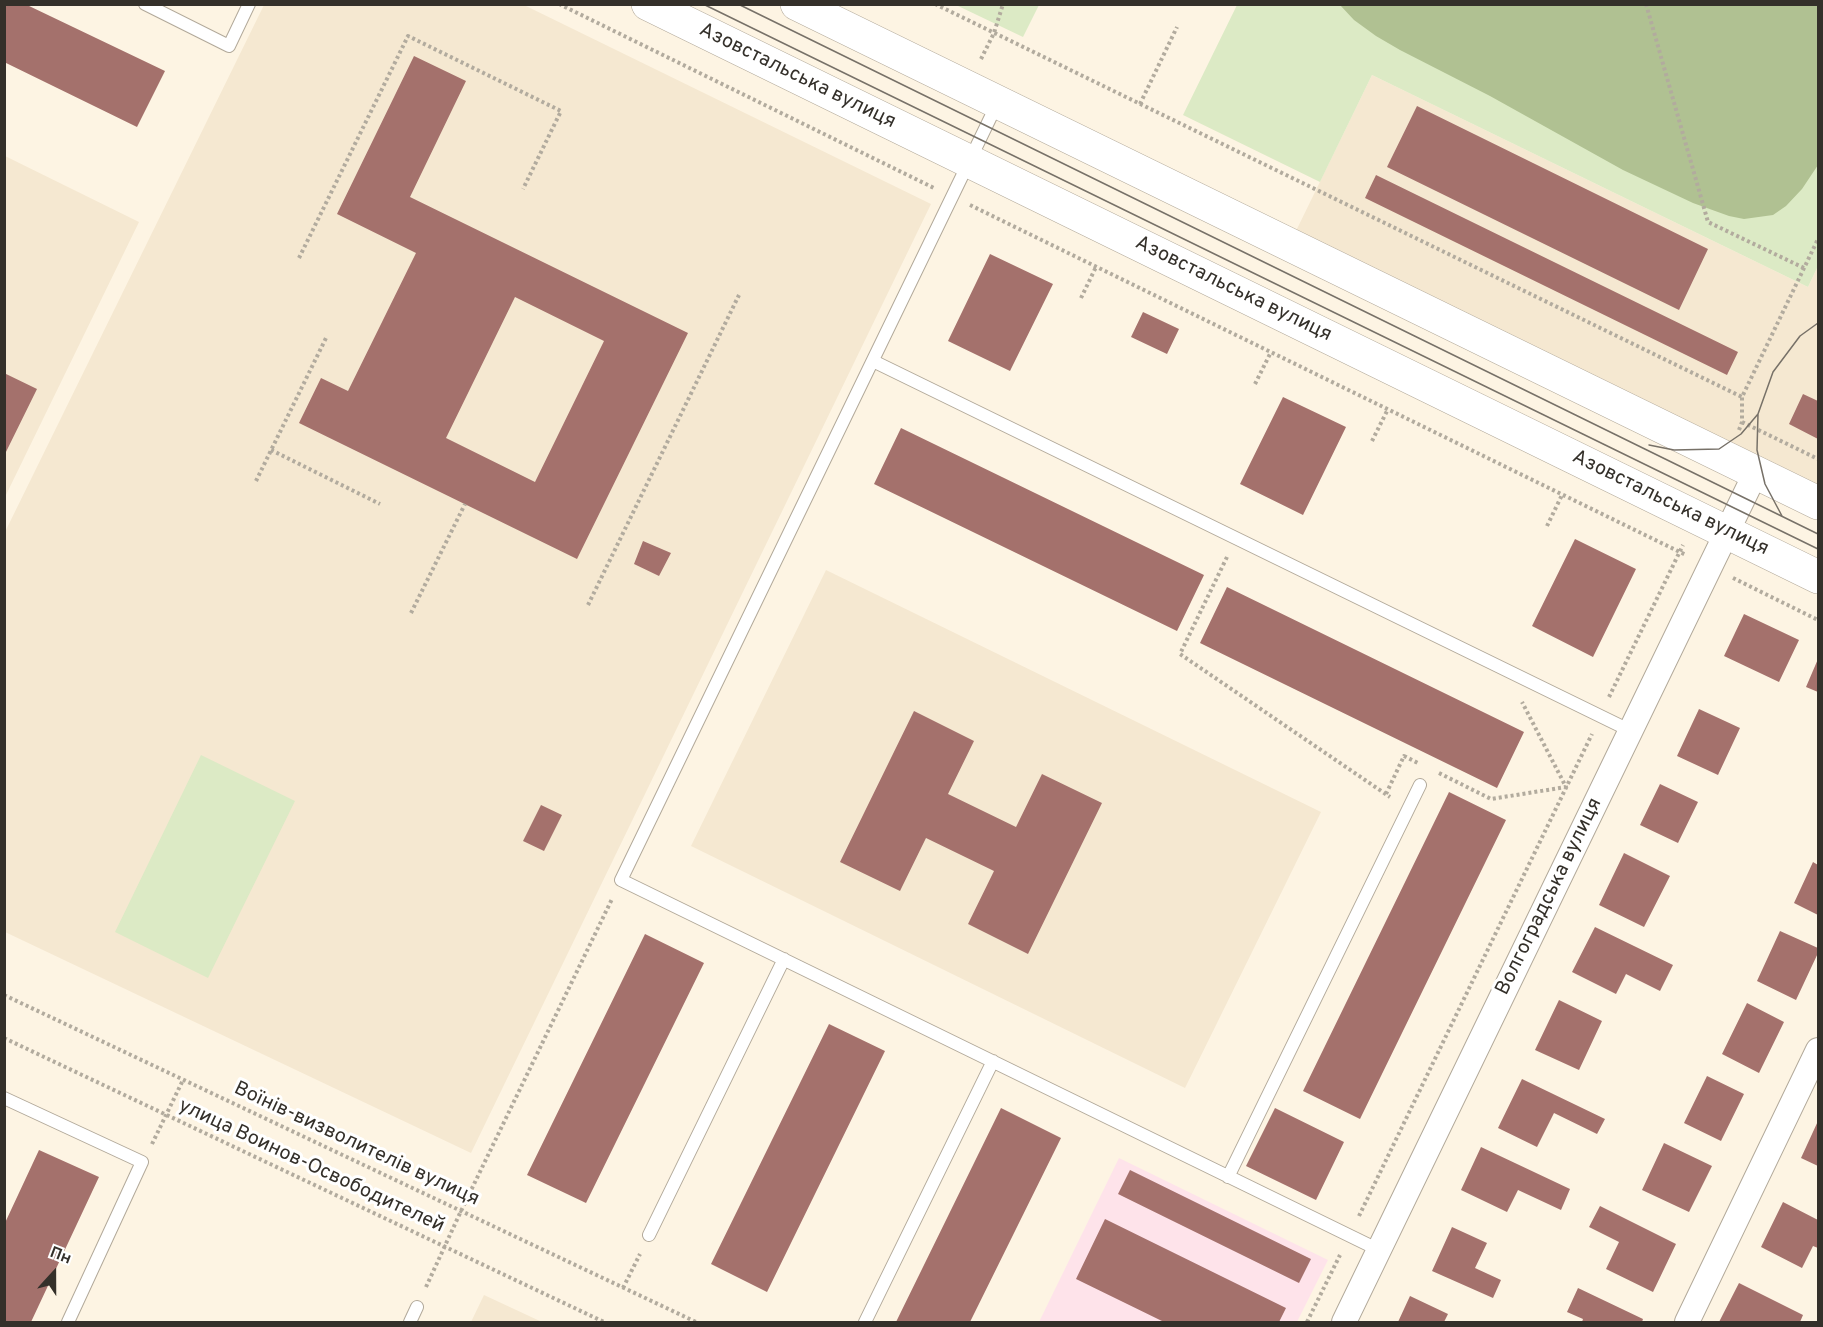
<!DOCTYPE html>
<html>
<head>
<meta charset="utf-8">
<style>
	body { margin:0 }
	#map { position:relative; width:1823px; height:1327px; overflow:hidden; background:#fdf4e3; font-family:Overpass,sans-serif }
	canvas { display:block }
	.frame { position:absolute; inset:0; border:6px solid #34302a; pointer-events:none }
	.north { position:absolute; left:24px; top:1243px; width:60px; height:60px; -webkit-text-stroke:4px #fff; paint-order:stroke; rotate:21deg; font-size:16px; font-weight:700; line-height:24px; text-align:center; color:#34302a }
	.north::after { content:''; display:block; margin:auto; width:21px; height:27px; background:#34302a; clip-path:polygon(50% 0,100% 100%,50% 72%,0 100%) }
</style>
</head>
<body>
<div id="map">
<canvas width="1823" height="1327"></canvas>
<div class="frame"></div>
<div class="north">Пн</div>
</div>
<script>
const ctx = document.querySelector('canvas').getContext('2d');
ctx.lineJoin = 'round';
function fill(path, color) { ctx.fillStyle = color; ctx.fill(path, 'evenodd'); }
const toPath = rows => new Path2D(rows.map(r => 'M' + r).join(''));
function trace(path, color, width, dash) { ctx.strokeStyle = color; ctx.lineWidth = width; ctx.lineCap = dash ? 'butt' : 'round'; ctx.setLineDash(dash || []); ctx.stroke(path); }
function label(font, color, halo, rows, align = 'center') {
  ctx.font = font + ' Overpass,sans-serif'; ctx.lineWidth = 6; ctx.setLineDash([]); ctx.textBaseline = 'middle'; ctx.strokeStyle = halo; ctx.fillStyle = color; for (const [text, x, y, turn = 0] of rows) {
    ctx.save(); ctx.translate(x, y); ctx.rotate((+turn || 0) * Math.PI / 180); ctx.textAlign = isNaN(turn) ? turn : align; if (halo) ctx.strokeText(text, 0, 0); ctx.fillText(text, 0, 0); ctx.restore();
  }
}
fill(toPath([
	[264,5,524,5,931,204,471,1153,5,932,4,534],
	[1372,75,1808,287,1818,266,1818,489,1295,233],
	[5,156,139,222,5,497],
	[826,570,1321,812,1185,1088,691,846],
	[484,1295,542,1322,471,1322]
]), '#f5e8d1');
fill(toPath([
	[1119,1158,1328,1260,1297,1322,1039,1322]
]), '#fee3ea');
fill(toPath([
	[956,5,1039,5,1023,37],
	[1237,5,1818,5,1818,266,1808,287,1372,75,1320,182,1183,115],
	[201,755,295,801,208,978,115,932]
]), '#dceac5');
fill(toPath([
	[1340,5,1818,5,1818,165,1802,189,1786,206,1773,215,1744,219,1729,216,1693,203,1623,170,1490,96,1400,50,1376,36,1354,20]
]), '#b0c192');
fill(toPath([
	[4,5,27,5,165,71,137,127,4,62],
	[414,56,466,81,410,197,688,333,577,559,299,423,321,378,348,391,416,253,337,214],
	[515,297,604,341,535,482,446,438],
	[1417,106,1708,249,1679,310,1387,167],
	[1376,175,1738,352,1727,375,1365,198],
	[990,254,1053,284,1010,371,948,341],
	[1143,312,1179,329,1167,354,1131,337],
	[4,373,37,389,4,456],
	[1803,394,1818,401,1818,439,1789,424],
	[1283,397,1346,427,1303,515,1240,484],
	[901,428,1204,575,1177,631,874,484],
	[1575,539,1636,569,1593,657,1532,626],
	[643,541,671,553,659,576,634,564],
	[1227,587,1524,732,1497,788,1200,643],
	[1744,614,1799,640,1779,682,1724,656],
	[1818,659,1818,692,1806,687],
	[1699,709,1740,728,1718,775,1677,756],
	[914,711,974,741,948,794,1016,827,1042,774,1102,803,1028,954,968,924,994,871,926,838,900,891,840,862],
	[1660,784,1698,802,1678,843,1640,825],
	[1449,792,1506,820,1360,1119,1303,1091],
	[541,805,562,815,544,851,523,841],
	[1624,853,1670,876,1644,927,1599,905],
	[1813,862,1818,865,1818,915,1794,903],
	[1595,927,1673,965,1660,991,1626,974,1616,994,1572,972],
	[1780,931,1818,948,1818,953,1796,1000,1757,981],
	[645,934,704,963,586,1203,527,1175],
	[1559,1000,1602,1021,1579,1070,1535,1050],
	[1747,1003,1784,1022,1759,1073,1722,1054],
	[829,1024,885,1051,767,1292,711,1264],
	[1707,1076,1744,1094,1721,1141,1684,1123],
	[1522,1079,1605,1119,1597,1134,1554,1113,1537,1147,1498,1128],
	[1001,1108,1061,1138,970,1322,896,1322],
	[1275,1108,1344,1142,1316,1200,1246,1166],
	[1818,1121,1818,1166,1801,1158],
	[1664,1143,1712,1166,1689,1212,1642,1190],
	[1481,1147,1570,1189,1561,1210,1518,1190,1507,1212,1461,1190],
	[39,1150,99,1177,31,1322,4,1322,4,1225],
	[1130,1170,1311,1259,1299,1283,1118,1194],
	[1783,1202,1818,1220,1818,1248,1813,1246,1802,1268,1761,1247],
	[1600,1206,1676,1244,1653,1292,1606,1269,1619,1242,1589,1227],
	[1105,1219,1286,1308,1279,1322,1164,1322,1076,1279],
	[1452,1227,1487,1243,1475,1268,1501,1280,1493,1298,1432,1271],
	[1739,1283,1803,1315,1800,1322,1719,1322],
	[1578,1288,1643,1319,1642,1322,1582,1322,1583,1319,1567,1312],
	[1410,1296,1448,1314,1444,1322,1398,1322]
]), '#a4716c');
const lane = toPath([
	[145,4,229,46,249,4],
	[997,104,621,880,1379,1250],
	[873,361,1631,731],
	[4,1098,142,1162,68,1322],
	[1228,1177,1420,785],
	[649,1235,784,959],
	[410,1322,417,1307],
	[865,1322,993,1061]
]);
const street = toPath([
	[1344,1322,1756,472],
	[1687,1322,1818,1050]
]);
const secondary = toPath([
	[648,4,1818,577],
	[797,4,1818,503]
]);
trace(lane, '#b2a99a', 14);
trace(street, '#b2a99a', 26);
trace(secondary, '#b2a99a', 34);
trace(toPath([
	[559,4,934,188],
	[935,4,1742,397],
	[1646,4,1708,222,1804,268],
	[981,59,994,33,1003,4],
	[1140,104,1177,27],
	[970,205,1686,555],
	[299,258,408,36,561,111,523,189],
	[1081,298,1096,267],
	[1255,384,1271,352],
	[1742,422,1818,459],
	[1739,430,1742,422,1742,397,1818,239],
	[1372,441,1388,409],
	[271,450,380,504],
	[256,481,326,338],
	[1547,526,1562,495],
	[1227,557,1180,654,1390,797],
	[1733,578,1818,620],
	[588,605,739,295],
	[411,613,465,504],
	[1609,697,1683,545],
	[1439,773,1491,799,1566,787,1522,702],
	[1386,794,1404,756,1418,763],
	[4,995,696,1322],
	[4,1038,604,1322],
	[152,1144,183,1080],
	[1359,1216,1592,734],
	[426,1287,461,1211,612,899],
	[623,1288,640,1254],
	[1307,1322,1340,1255]
]), '#b2ab9e', 4, [3, 3]);
trace(lane, '#fff', 12);
trace(street, '#fff', 24);
trace(secondary, '#fff', 33);
trace(toPath([
	[703,4,1818,549],
	[738,4,1818,534],
	[1649,445,1674,450,1719,449,1741,434,1758,414],
	[1782,516,1765,484,1757,450,1758,414,1773,372,1800,336,1818,323]
]), '#777168', 1.5);
label('20px', '#34302a', '#fff', [
	["Азовстальська вулиця",797,77,26],
	["Азовстальська вулиця",1233,290,26],
	["Азовстальська вулиця",1670,504,26],
	["Волгоградська вулиця",1550,897,-64],
	["Воїнів-визволителів вулиця",356,1145,25],
	["улица Воинов-Освободителей",311,1167,25]
]);
</script>
</body>
</html>
